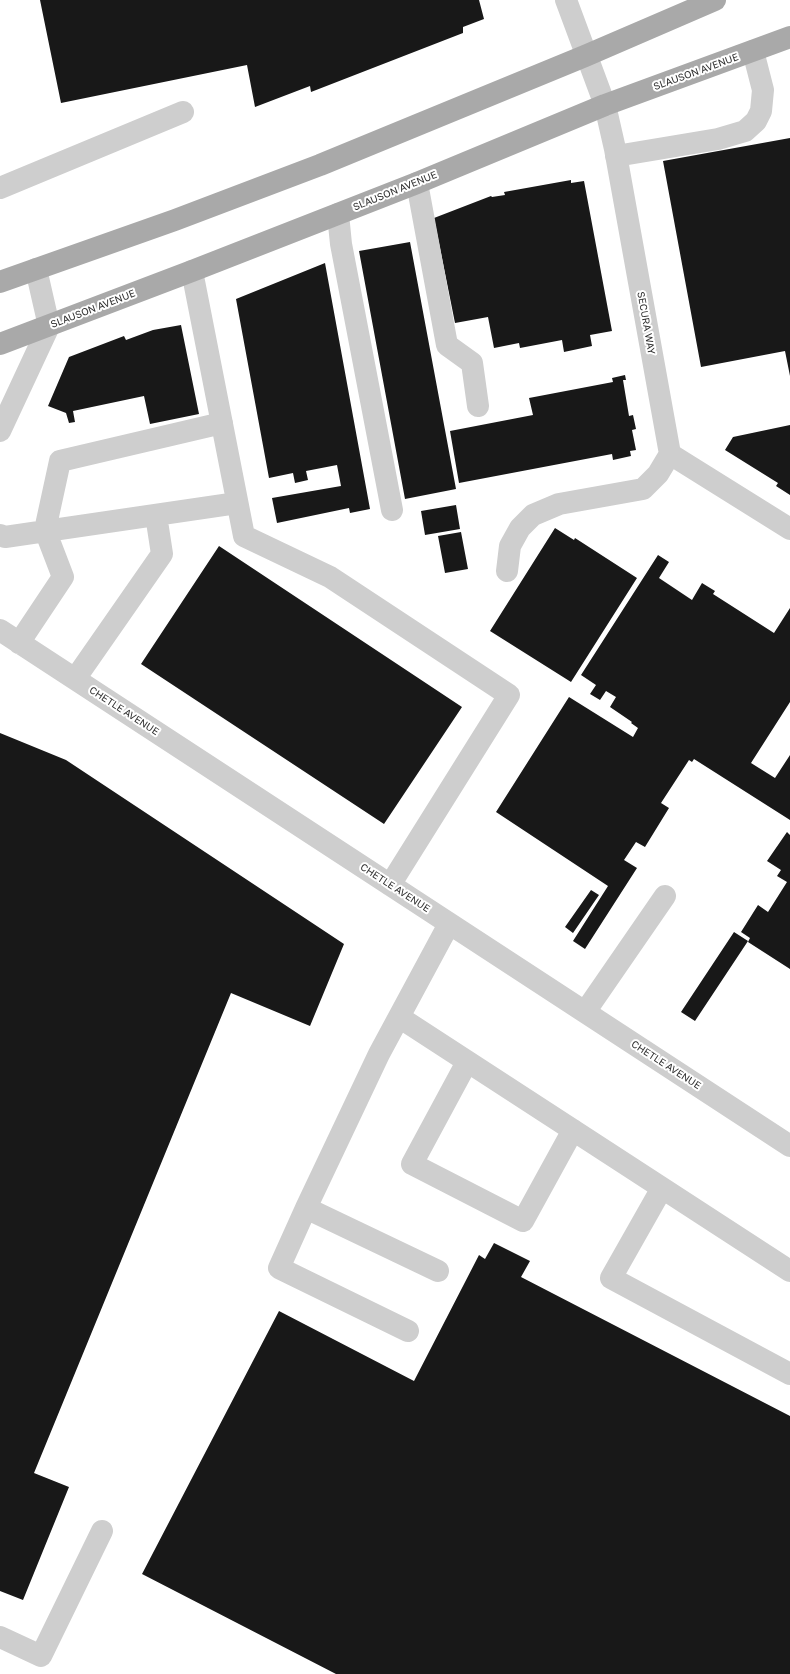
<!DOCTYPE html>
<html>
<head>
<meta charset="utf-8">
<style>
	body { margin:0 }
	canvas { display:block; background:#fff }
</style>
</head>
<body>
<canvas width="790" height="1674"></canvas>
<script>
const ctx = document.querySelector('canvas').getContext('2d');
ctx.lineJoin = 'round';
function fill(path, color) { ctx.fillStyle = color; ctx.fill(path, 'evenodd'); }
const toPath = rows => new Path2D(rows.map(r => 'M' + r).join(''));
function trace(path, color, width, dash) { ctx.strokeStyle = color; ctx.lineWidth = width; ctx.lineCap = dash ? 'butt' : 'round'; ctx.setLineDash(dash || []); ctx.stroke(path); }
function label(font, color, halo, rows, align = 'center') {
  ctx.font = font + ' "Golos Text",sans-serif'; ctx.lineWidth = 4; ctx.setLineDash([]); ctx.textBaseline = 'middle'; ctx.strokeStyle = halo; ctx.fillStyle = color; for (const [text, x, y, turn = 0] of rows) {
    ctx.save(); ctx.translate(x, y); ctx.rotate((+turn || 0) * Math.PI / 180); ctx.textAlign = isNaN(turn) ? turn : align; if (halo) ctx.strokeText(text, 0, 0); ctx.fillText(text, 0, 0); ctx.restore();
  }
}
fill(toPath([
	[40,0,479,0,484,19,463,27,463,33,311,92,310,86,255,107,247,65,61,103],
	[790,138,790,376,785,351,701,367,663,161],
	[571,180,571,183,584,181,612,331,590,335,592,346,564,352,562,340,520,348,519,343,494,348,488,317,455,323,434,218,491,196,492,197,505,195,504,192],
	[410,242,456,489,405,499,359,251],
	[325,263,370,509,350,513,349,508,277,523,272,498,341,486,337,465,306,471,308,480,295,483,293,473,269,478,236,299],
	[181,325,199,414,150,424,144,396,73,411,75,422,69,423,66,413,48,406,69,357,124,336,126,340,153,330],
	[625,375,626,380,623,380,629,416,633,415,636,429,632,430,636,450,630,451,631,456,613,460,612,454,459,483,450,431,533,415,529,398,613,382,612,378],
	[790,425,790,495,776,486,778,483,725,450,733,437],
	[456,505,460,529,425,535,421,511],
	[555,528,574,540,575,538,637,578,571,682,490,631],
	[461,532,468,569,445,573,438,536],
	[219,546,462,707,384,824,141,664],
	[658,555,669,562,659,578,692,600,702,583,715,591,713,594,774,633,790,608,790,702,751,763,775,778,790,755,790,820,694,759,692,762,689,760,661,803,669,808,645,847,636,842,624,860,637,868,585,949,573,941,608,886,496,812,569,697,633,737,638,728,631,723,632,722,610,707,616,697,606,691,600,700,590,694,596,685,581,675],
	[0,733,66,760,344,944,310,1026,231,993,34,1473,69,1487,23,1600,0,1591],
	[787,832,790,835,790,969,748,942,750,938,741,932,758,905,768,912,787,882,777,876,781,870,767,861],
	[591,890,599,895,573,933,565,927],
	[734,932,748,941,695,1021,681,1012],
	[494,1243,530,1261,521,1277,790,1416,790,1674,336,1674,142,1574,279,1311,414,1381,479,1255,485,1259]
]), '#181818');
trace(toPath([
	[566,0,605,105,615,149,670,454,790,529],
	[616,156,718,139,745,131,756,121,761,111,763,90,753,51],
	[417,183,447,345,472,363,478,406],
	[0,188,183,112],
	[338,214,341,244,392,510],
	[192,271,244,536,330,577,509,695,390,885],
	[0,431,49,326,36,269],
	[0,535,5,537,237,503],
	[507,571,510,546,520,528,533,515,559,504,643,489,658,474,670,454],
	[0,630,790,1146],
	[19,643,63,577,45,530,60,461,222,423],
	[75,679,162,554,156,515],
	[585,1012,665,896],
	[399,1017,790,1271],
	[467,1062,412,1164,523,1221,573,1130],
	[662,1188,611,1278,790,1374],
	[306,1208,279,1268,408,1331],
	[438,1271,306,1208,379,1054,449,924],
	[0,1637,41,1656,102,1531]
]), '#cecece', 22);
trace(toPath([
	[0,282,175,220,320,165,585,56,715,0],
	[0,344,192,271,417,183,605,105,790,37]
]), '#a9a9a9', 22);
label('10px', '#313131', '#fff', [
	["SLAUSON AVENUE",696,72,-20],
	["SLAUSON AVENUE",395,191,-22],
	["SLAUSON AVENUE",93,309,-21],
	["SECURA WAY",646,323,80],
	["CHETLE AVENUE",124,711,33],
	["CHETLE AVENUE",395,888,33],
	["CHETLE AVENUE",666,1065,33]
]);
</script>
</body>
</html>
